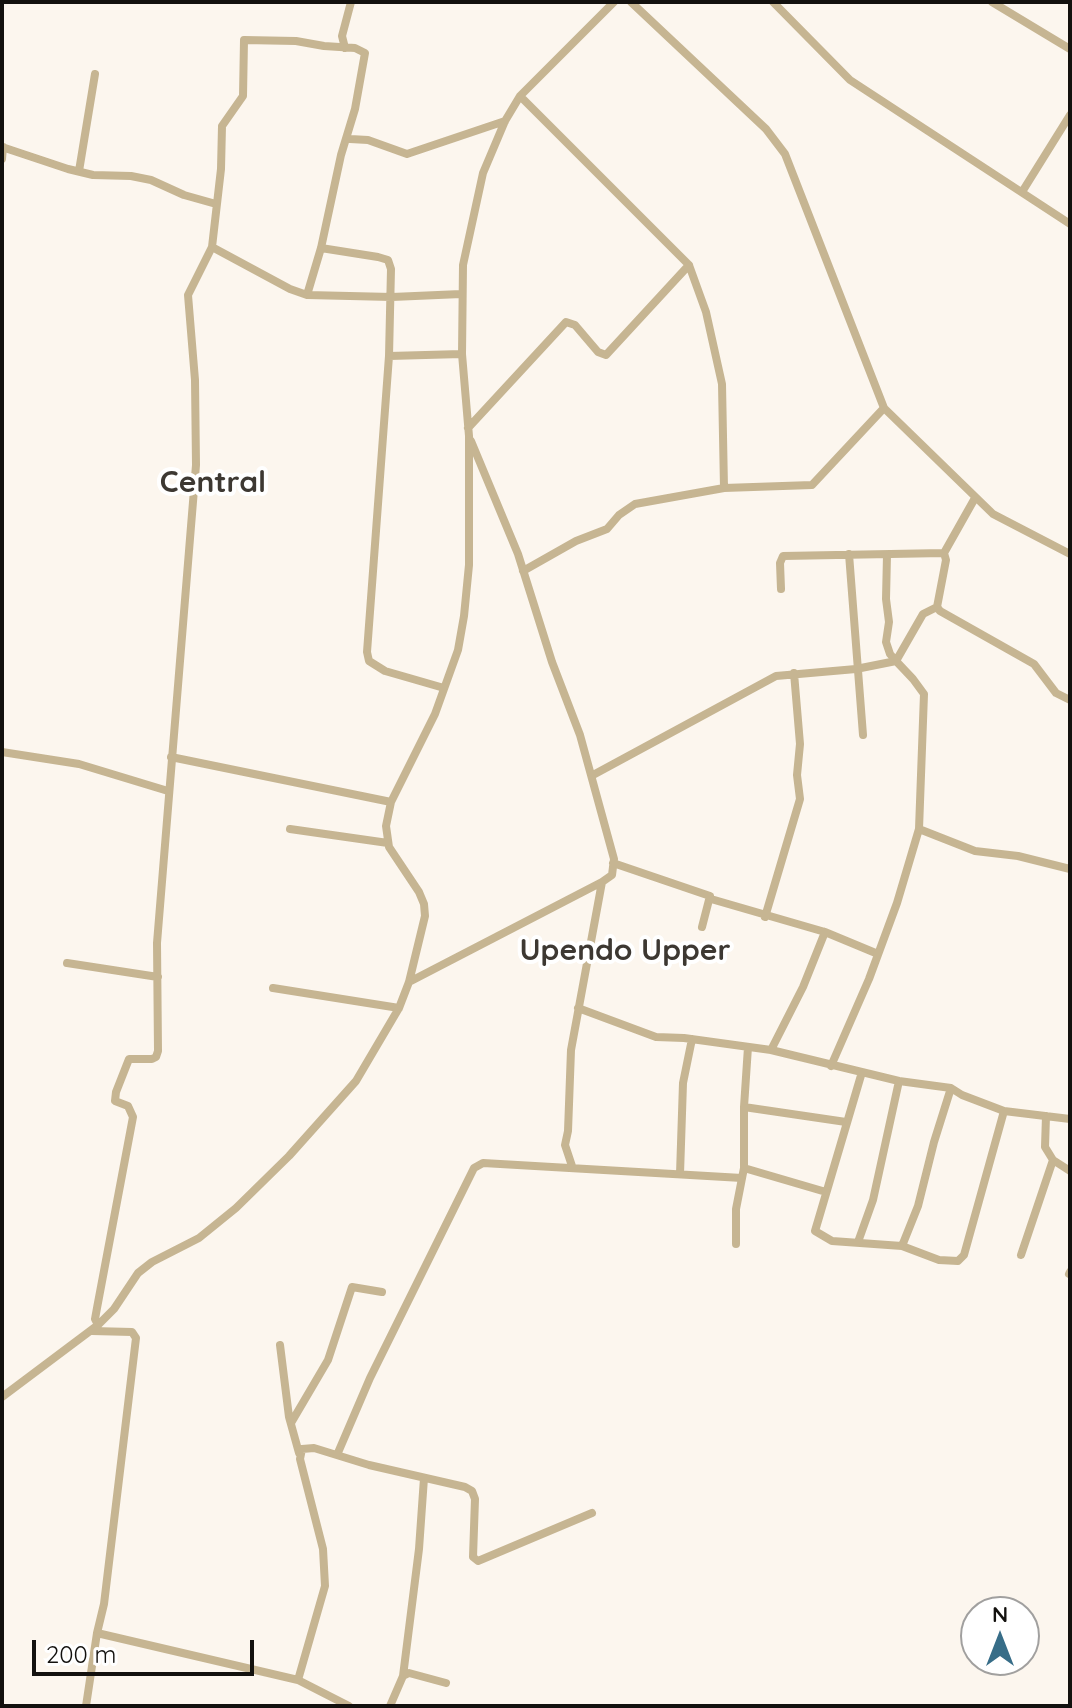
<!DOCTYPE html>
<html>
<head>
<meta charset="utf-8">
<style>
	body { margin:0 }
	#map { position:relative; width:1072px; height:1708px; overflow:hidden; background:#fcf6ee; font-family:Quicksand,sans-serif }
	canvas { display:block }
	.frame { position:absolute; inset:0; border:4px solid #13110e; pointer-events:none }
	.north { position:absolute; left:960px; top:1596px; width:80px; height:80px; box-sizing:border-box; background:#fff; border:2px solid #a1a09f; border-radius:50%; rotate:0deg; font-size:22px; font-weight:700; line-height:32px; text-align:center; color:#13110e }
	.north::after { content:''; display:block; margin:auto; width:28px; height:36px; background:#376d88; clip-path:polygon(50% 0,100% 100%,50% 72%,0 100%) }
	.scale { position:absolute; left:32px; top:1640px; width:222px; height:36px; box-sizing:border-box; border:4px solid #13110e; border-top:0; padding-left:10px; font-size:24px; line-height:28px; white-space:nowrap; color:#13110e; -webkit-text-stroke:6px #fff; paint-order:stroke }
</style>
</head>
<body>
<div id="map">
<canvas width="1072" height="1708"></canvas>
<div class="frame"></div>
<div class="north">N</div>
<div class="scale">200 m</div>
</div>
<script>
const ctx = document.querySelector('canvas').getContext('2d');
ctx.lineJoin = 'round';
const toPath = rows => new Path2D(rows.map(r => 'M' + r).join(''));
function trace(path, color, width, dash) { ctx.strokeStyle = color; ctx.lineWidth = width; ctx.lineCap = dash ? 'butt' : 'round'; ctx.setLineDash(dash || []); ctx.stroke(path); }
function label(font, color, halo, rows, align = 'center') {
  ctx.font = font + ' Quicksand,sans-serif'; ctx.lineWidth = 8; ctx.setLineDash([]); ctx.textBaseline = 'middle'; ctx.strokeStyle = halo; ctx.fillStyle = color; for (const [text, x, y, turn = 0] of rows) {
    ctx.save(); ctx.translate(x, y); ctx.rotate((+turn || 0) * Math.PI / 180); ctx.textAlign = isNaN(turn) ? turn : align; if (halo) ctx.strokeText(text, 0, 0); ctx.fillText(text, 0, 0); ctx.restore();
  }
}
trace(toPath([
	[631,2,766,129,785,154,884,408,993,514,1070,554],
	[773,2,850,80,1070,224],
	[992,2,1070,49],
	[345,48,342,36,351,2],
	[520,96,689,265,706,312,722,384,724,488],
	[347,137,350,139,368,140,407,154,505,121],
	[2,147,68,169,93,175,131,176,151,180,184,195,216,204],
	[2,159,3,147],
	[79,171,95,74],
	[1022,192,1070,115],
	[212,247,290,289,307,295,392,297,461,294],
	[321,248,378,257,388,260,391,269,389,356,367,652,369,661,385,671,444,688],
	[389,356,462,354],
	[468,428,566,322,575,325,598,352,606,355,689,265],
	[471,441,518,554,552,662,580,735,614,859,612,875,602,882,571,1050,568,1131,565,1145,572,1166],
	[944,553,975,498],
	[849,554,863,735],
	[887,555,886,599,889,622,886,642,890,654,896,661,923,614,937,607],
	[523,571,576,541,607,529,619,515,635,504,724,488,812,485,884,408],
	[781,589,780,563,783,556,944,553,946,560,937,607,940,611,1034,664,1056,693,1070,700],
	[2,752,79,764,168,791],
	[171,757,391,802],
	[593,775,776,676,856,669,896,661,913,679,924,694,919,829,897,903,869,979,831,1066],
	[290,829,388,843],
	[919,829,975,851,1018,856,1070,869],
	[613,863,710,896,702,927],
	[711,899,825,932,878,954],
	[765,917,800,799,797,775,800,744,794,673],
	[67,963,158,977],
	[409,982,602,882],
	[273,988,399,1008],
	[578,1008,656,1037,684,1038,771,1050,899,1081,951,1088,962,1095,1004,1111,1070,1119],
	[771,1050,803,987,825,932],
	[862,1072,815,1231,832,1241,902,1246,939,1260,958,1261,964,1255,1004,1111],
	[744,1107,846,1122],
	[1046,1116,1045,1147,1053,1160,1070,1171],
	[744,1168,826,1192],
	[680,1174,683,1083,692,1039],
	[858,1242,873,1200,899,1081],
	[736,1244,736,1209,744,1168,744,1107,748,1047],
	[902,1246,918,1206,934,1142,951,1088],
	[1021,1255,1053,1160],
	[1069,1274,1070,1272],
	[98,1325,95,1319,97,1308,133,1117,128,1106,115,1101,116,1092,129,1059,152,1059,156,1057,158,1051,157,943,196,465,195,380,188,295,212,247,221,169,222,126,243,96,244,40,296,41,324,46,355,48,365,53,355,109,341,155,321,248,307,295],
	[280,1345,289,1417,299,1453],
	[2,1397,98,1325,114,1309,138,1273,152,1262,199,1238,236,1208,289,1156,356,1081,399,1008,409,982,425,916,424,904,419,892,389,847,386,826,391,802,435,714,458,650,464,616,469,565,469,436,462,354,463,265,483,173,505,121,520,96,614,2],
	[291,1423,328,1360,352,1287,382,1292],
	[337,1455,370,1378,474,1168,483,1163,742,1178],
	[97,1633,298,1680,349,1706],
	[403,1676,419,1549,424,1478],
	[298,1680,325,1586,323,1549,300,1459,302,1449,314,1448,369,1465,465,1487,472,1491,475,1499,473,1557,478,1561,592,1513],
	[86,1706,97,1633,104,1604,136,1338,132,1332,92,1331],
	[390,1706,403,1676,409,1673,446,1683]
]), '#c6b592', 8);
label('bold 30px', '#3d3832', '#fff', [
	["Central",213,483],
	["Upendo Upper",625,951]
]);
</script>
</body>
</html>
